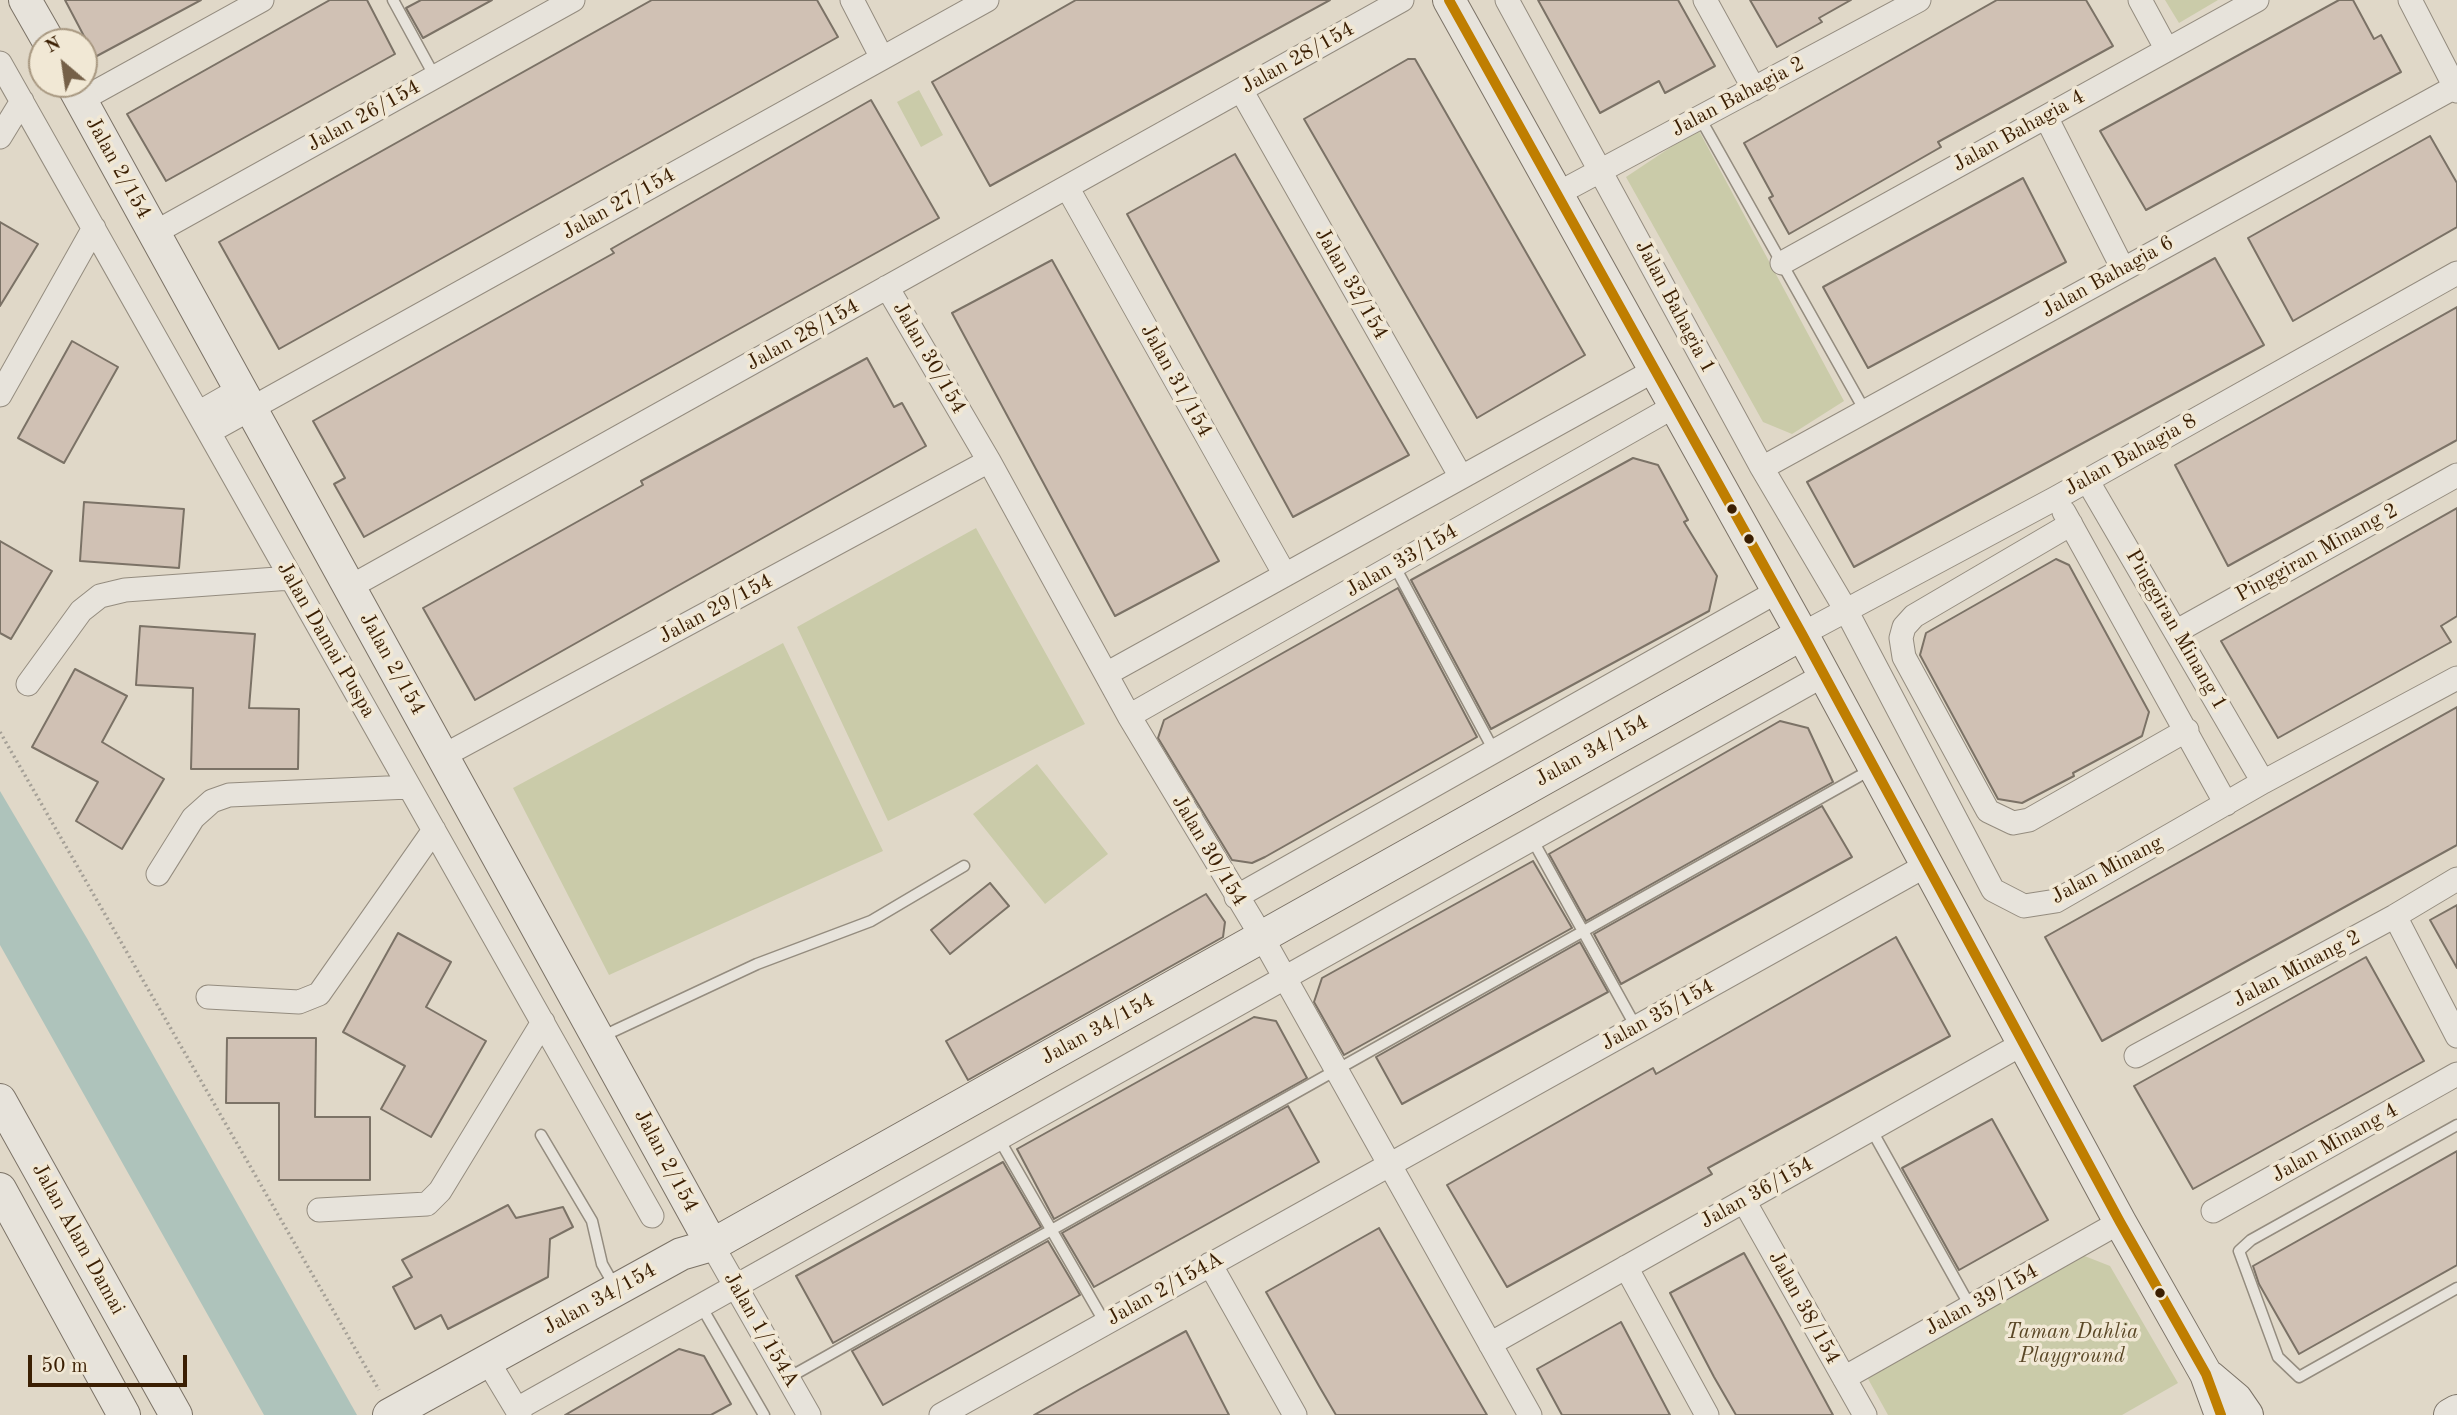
<!DOCTYPE html>
<html>
<head>
<meta charset="utf-8">
<style>
	body { margin:0 }
	#map { position:relative; width:2457px; height:1415px; overflow:hidden; background:#e0d8c8; font-family:"Old Standard TT",serif }
	canvas { display:block }
	.north { position:absolute; left:28px; top:28px; width:70px; height:70px; box-sizing:border-box; background:#f1e8d5; border:2px solid #a89881; border-radius:50%; rotate:331deg; font-size:19px; font-weight:700; line-height:28px; text-align:center; color:#3b1f03 }
	.north::after { content:''; display:block; margin:auto; width:24px; height:32px; background:#756048; clip-path:polygon(50% 0,100% 100%,50% 72%,0 100%) }
	.scale { position:absolute; left:28px; top:1355px; width:159px; height:32px; box-sizing:border-box; border:4px solid #3b1f03; border-top:0; padding-left:9px; font-size:21px; line-height:24px; white-space:nowrap; color:#3b1f03; -webkit-text-stroke:5px #f1e8d5; paint-order:stroke }
</style>
</head>
<body>
<div id="map">
<canvas width="2457" height="1415"></canvas>
<div class="north">N</div>
<div class="scale">50 m</div>
</div>
<script>
const ctx = document.querySelector('canvas').getContext('2d');
ctx.lineJoin = 'round';
function fill(path, color) { ctx.fillStyle = color; ctx.fill(path, 'evenodd'); }
const toPath = rows => new Path2D(rows.map(r => 'M' + r).join(''));
function trace(path, color, width, dash) { ctx.strokeStyle = color; ctx.lineWidth = width; ctx.lineCap = dash ? 'butt' : 'round'; ctx.setLineDash(dash || []); ctx.stroke(path); }
function label(font, color, halo, rows, align = 'center') {
  ctx.font = font + ' "Old Standard TT",serif'; ctx.lineWidth = 7; ctx.setLineDash([]); ctx.textBaseline = 'middle'; ctx.strokeStyle = halo; ctx.fillStyle = color; for (const [text, x, y, turn = 0] of rows) {
    ctx.save(); ctx.translate(x, y); ctx.rotate((+turn || 0) * Math.PI / 180); ctx.textAlign = isNaN(turn) ? turn : align; if (halo) ctx.strokeText(text, 0, 0); ctx.fillText(text, 0, 0); ctx.restore();
  }
}
fill(toPath([
	[2165,0,2218,0,2179,23],
	[919,90,943,135,921,147,897,102],
	[1698,129,1844,401,1792,434,1763,422,1626,177],
	[976,528,1085,724,888,821,797,627],
	[783,643,883,851,609,975,513,788],
	[1037,764,1108,854,1045,904,973,814],
	[2082,1255,2110,1266,2178,1383,2122,1415,1888,1415,1867,1377]
]), '#cacba9');
fill(toPath([
	[0,791,88,940,357,1415,264,1415,0,945]
]), '#aec3bb');
const building = toPath([
	[65,0,201,0,95,57,65,0],
	[330,0,367,0,395,54,166,181,127,114,330,0],
	[421,0,492,0,423,38,406,8,421,0],
	[652,0,817,0,838,37,279,349,219,242,652,0],
	[1076,0,1330,0,990,186,932,82,1076,0],
	[1538,0,1678,0,1715,66,1665,93,1659,81,1600,113,1538,0],
	[1750,0,1851,0,1819,18,1822,22,1777,47,1750,0],
	[1997,0,2086,0,2113,46,1938,142,1941,147,1789,234,1769,198,1773,196,1744,143,1997,0],
	[2339,0,2353,0,2374,39,2381,35,2401,72,2146,210,2100,131,2339,0],
	[1408,59,1415,59,1585,355,1477,418,1304,119,1408,59],
	[871,100,939,218,364,537,334,484,345,478,313,421,614,253,611,249,871,100],
	[2430,136,2457,183,2457,227,2293,321,2248,238,2430,136],
	[1235,154,1409,455,1293,517,1127,214,1235,154],
	[2023,178,2066,262,1868,368,1823,287,2023,178],
	[0,222,38,244,0,306,0,222],
	[2215,258,2264,345,1854,567,1807,482,2215,258],
	[1052,260,1219,561,1115,616,952,313,1052,260],
	[2457,307,2457,440,2228,566,2175,465,2457,307],
	[72,341,118,367,64,463,18,438,72,341],
	[867,358,894,407,902,403,926,446,475,700,423,608,643,485,641,481,867,358],
	[1633,458,1658,465,1688,520,1684,522,1717,576,1709,611,1491,729,1411,580,1633,458],
	[84,502,184,509,179,568,80,561,84,502],
	[2457,508,2457,616,2441,626,2451,642,2278,738,2221,641,2457,508],
	[0,541,52,571,11,639,0,633,0,541],
	[2056,559,2069,565,2149,712,2142,736,2073,773,2074,776,2022,803,1998,799,1920,655,1926,633,2056,559],
	[1398,588,1477,737,1265,857,1252,863,1232,860,1158,738,1164,720,1398,588],
	[140,626,255,634,249,708,299,709,298,769,191,769,193,688,136,685,140,626],
	[75,669,127,696,102,742,164,779,122,849,76,821,98,782,32,747,75,669],
	[2457,707,2457,845,2102,1041,2045,937,2457,707],
	[1780,721,1808,728,1833,782,1586,921,1549,854,1780,721],
	[1822,806,1852,857,1621,984,1594,934,1822,806],
	[1533,861,1572,928,1344,1055,1314,1002,1322,978,1533,861],
	[990,883,1009,906,950,954,931,930,990,883],
	[1206,894,1225,922,1223,937,968,1080,946,1041,1206,894],
	[2457,905,2457,968,2430,920,2457,905],
	[398,933,451,962,426,1007,486,1041,431,1137,381,1109,405,1066,343,1032,398,933],
	[1896,937,1950,1036,1708,1168,1712,1174,1507,1287,1447,1185,1653,1068,1656,1074,1896,937],
	[1580,942,1608,992,1402,1104,1376,1057,1580,942],
	[2366,957,2424,1061,2193,1189,2134,1086,2366,957],
	[1254,1017,1276,1021,1307,1078,1054,1219,1017,1149,1254,1017],
	[227,1038,316,1038,315,1117,370,1117,370,1180,279,1180,279,1103,226,1103,227,1038],
	[1288,1106,1319,1162,1094,1287,1062,1233,1288,1106],
	[1992,1119,2048,1220,1959,1270,1902,1168,1992,1119],
	[2457,1151,2457,1265,2299,1354,2259,1284,2253,1266,2457,1151],
	[1003,1162,1041,1227,833,1343,796,1276,1003,1162],
	[508,1205,516,1218,563,1207,573,1227,550,1239,548,1277,448,1329,441,1315,415,1329,393,1287,412,1277,402,1260,508,1205],
	[1379,1228,1443,1339,1487,1415,1336,1415,1319,1386,1266,1292,1379,1228],
	[1048,1241,1080,1295,883,1405,852,1351,1048,1241],
	[1744,1253,1782,1321,1833,1415,1736,1415,1714,1377,1670,1293,1744,1253],
	[1621,1322,1670,1415,1562,1415,1537,1369,1621,1322],
	[1186,1331,1229,1415,1034,1415,1080,1389,1186,1331],
	[679,1349,704,1356,731,1404,711,1415,565,1415,679,1349]
]);
fill(building, '#d0c1b4');
trace(building, '#7b7266', 2);
const lane = toPath([
	[393,0,435,77],
	[1700,118,1865,411],
	[1394,565,1493,749],
	[1532,839,1636,1027],
	[601,1037,757,964,871,921,964,866],
	[2457,1125,2251,1240,2239,1251,2278,1357,2299,1377,2457,1288],
	[1871,1129,1970,1306],
	[541,1135,592,1221,602,1264,615,1287],
	[999,1139,1105,1323],
	[701,1306,764,1415],
	[788,1378,1872,769]
]);
const street = toPath([
	[852,0,882,58],
	[1507,0,1762,468,1847,612,1993,890,2024,906,2056,901,2263,782,2457,678],
	[1705,0,1754,89],
	[2140,0,2167,50],
	[2410,0,2457,91],
	[0,63,652,1216],
	[1241,90,1461,477],
	[81,100,262,0],
	[2046,117,2123,269],
	[0,137,22,101],
	[1067,187,1285,575],
	[1557,194,1919,0],
	[154,233,573,0],
	[1782,263,2257,0],
	[887,287,989,461,1129,716,1262,937,1530,1415],
	[0,395,94,228],
	[198,413,240,389],
	[209,432,987,0],
	[1762,468,2455,87],
	[2087,480,2263,782],
	[2064,512,2226,804],
	[2071,524,1914,616,1904,627,1901,638,1904,657,1988,811,2013,823,2029,820,2187,730],
	[350,587,1402,0],
	[2177,631,2457,475],
	[1802,634,2056,498,2457,273],
	[1108,673,1655,370],
	[28,684,81,611,100,596,125,590,291,578],
	[1129,716,1675,406],
	[443,756,989,461],
	[158,874,193,818,212,801,229,795,409,787],
	[1236,897,1778,591],
	[2395,916,2457,1036],
	[208,997,299,1002,319,994,434,830],
	[2136,1056,2395,916,2457,879],
	[1744,1201,1865,1415],
	[319,1210,427,1204,440,1191,543,1022],
	[2213,1211,2457,1074],
	[712,1245,809,1415],
	[1210,1264,1295,1415],
	[1626,1267,1707,1415],
	[1490,1344,2024,1043],
	[487,1360,520,1415],
	[1844,1378,2120,1222],
	[517,1409,1824,675],
	[941,1415,1927,865]
]);
const secondary = toPath([
	[25,0,49,42],
	[1449,0,1802,634,2120,1222,2206,1374,2221,1415],
	[72,84,712,1245],
	[0,1100,176,1415],
	[0,1189,124,1415],
	[2210,1377,2236,1399,2247,1415],
	[389,1415,681,1254,712,1245,1802,634],
	[2450,1415,2457,1411]
]);
trace(lane, '#948c7f', 13);
trace(street, '#948c7f', 25);
trace(secondary, '#7b7266', 34);
trace(toPath([
	[0,732,379,1390]
]), '#a5a097', 3.5, [2, 3.5]);
trace(lane, '#e7e3db', 10);
trace(street, '#e7e3db', 23);
trace(secondary, '#e7e3db', 32);
trace(toPath([
	[1449,0,1802,634,2120,1222,2206,1374,2221,1415]
]), '#bf7e01', 10);
for (const [x, y, r, color] of [
	[1732,509,6,"#3b1f03"],
	[1749,539,6,"#3b1f03"],
	[2160,1293,6,"#3b1f03"]
]) { const dot = new Path2D(); dot.arc(x, y, r, 0, 2 * Math.PI); ctx.fillStyle = color; ctx.fill(dot); trace(dot, '#f1e8d5', 2.5); }
label('21px', '#3b1f03', '#f1e8d5', [
	["Jalan 28/154",1298,58,-29],
	["Jalan Bahagia 2",1738,97,-28],
	["Jalan 26/154",364,116,-29],
	["Jalan Bahagia 4",2019,131,-29],
	["Jalan 2/154",118,168,61],
	["Jalan 27/154",619,204,-29],
	["Jalan Bahagia 6",2108,277,-29],
	["Jalan 32/154",1351,284,60],
	["Jalan Bahagia 1",1675,307,62],
	["Jalan 28/154",803,335,-29],
	["Jalan 30/154",929,358,60],
	["Jalan 31/154",1176,381,61],
	["Jalan Bahagia 8",2131,455,-29],
	["Pinggiran Minang 2",2317,553,-29],
	["Jalan 33/154",1402,561,-30],
	["Jalan 29/154",716,609,-28],
	["Pinggiran Minang 1",2176,630,60],
	["Jalan Damai Puspa",326,640,60],
	["Jalan 2/154",392,664,61],
	["Jalan 34/154",1592,751,-29],
	["Jalan 30/154",1209,851,59],
	["Jalan Minang",2107,870,-28],
	["Jalan Minang 2",2297,969,-28],
	["Jalan 35/154",1658,1015,-29],
	["Jalan 34/154",1098,1029,-29],
	["Jalan Minang 4",2335,1143,-29],
	["Jalan 2/154",666,1161,62],
	["Jalan 36/154",1757,1193,-29],
	["Jalan Alam Damai",78,1239,61],
	["Jalan 2/154A",1165,1289,-29],
	["Jalan 34/154",600,1299,-29],
	["Jalan 39/154",1982,1300,-29],
	["Jalan 38/154",1804,1308,61],
	["Jalan 1/154A",761,1330,60]
]);
label('italic 21px', '#5a4726', '#f1e8d5', [
	["Taman Dahlia",2072,1332],
	["Playground",2072,1356]
]);
</script>
</body>
</html>
